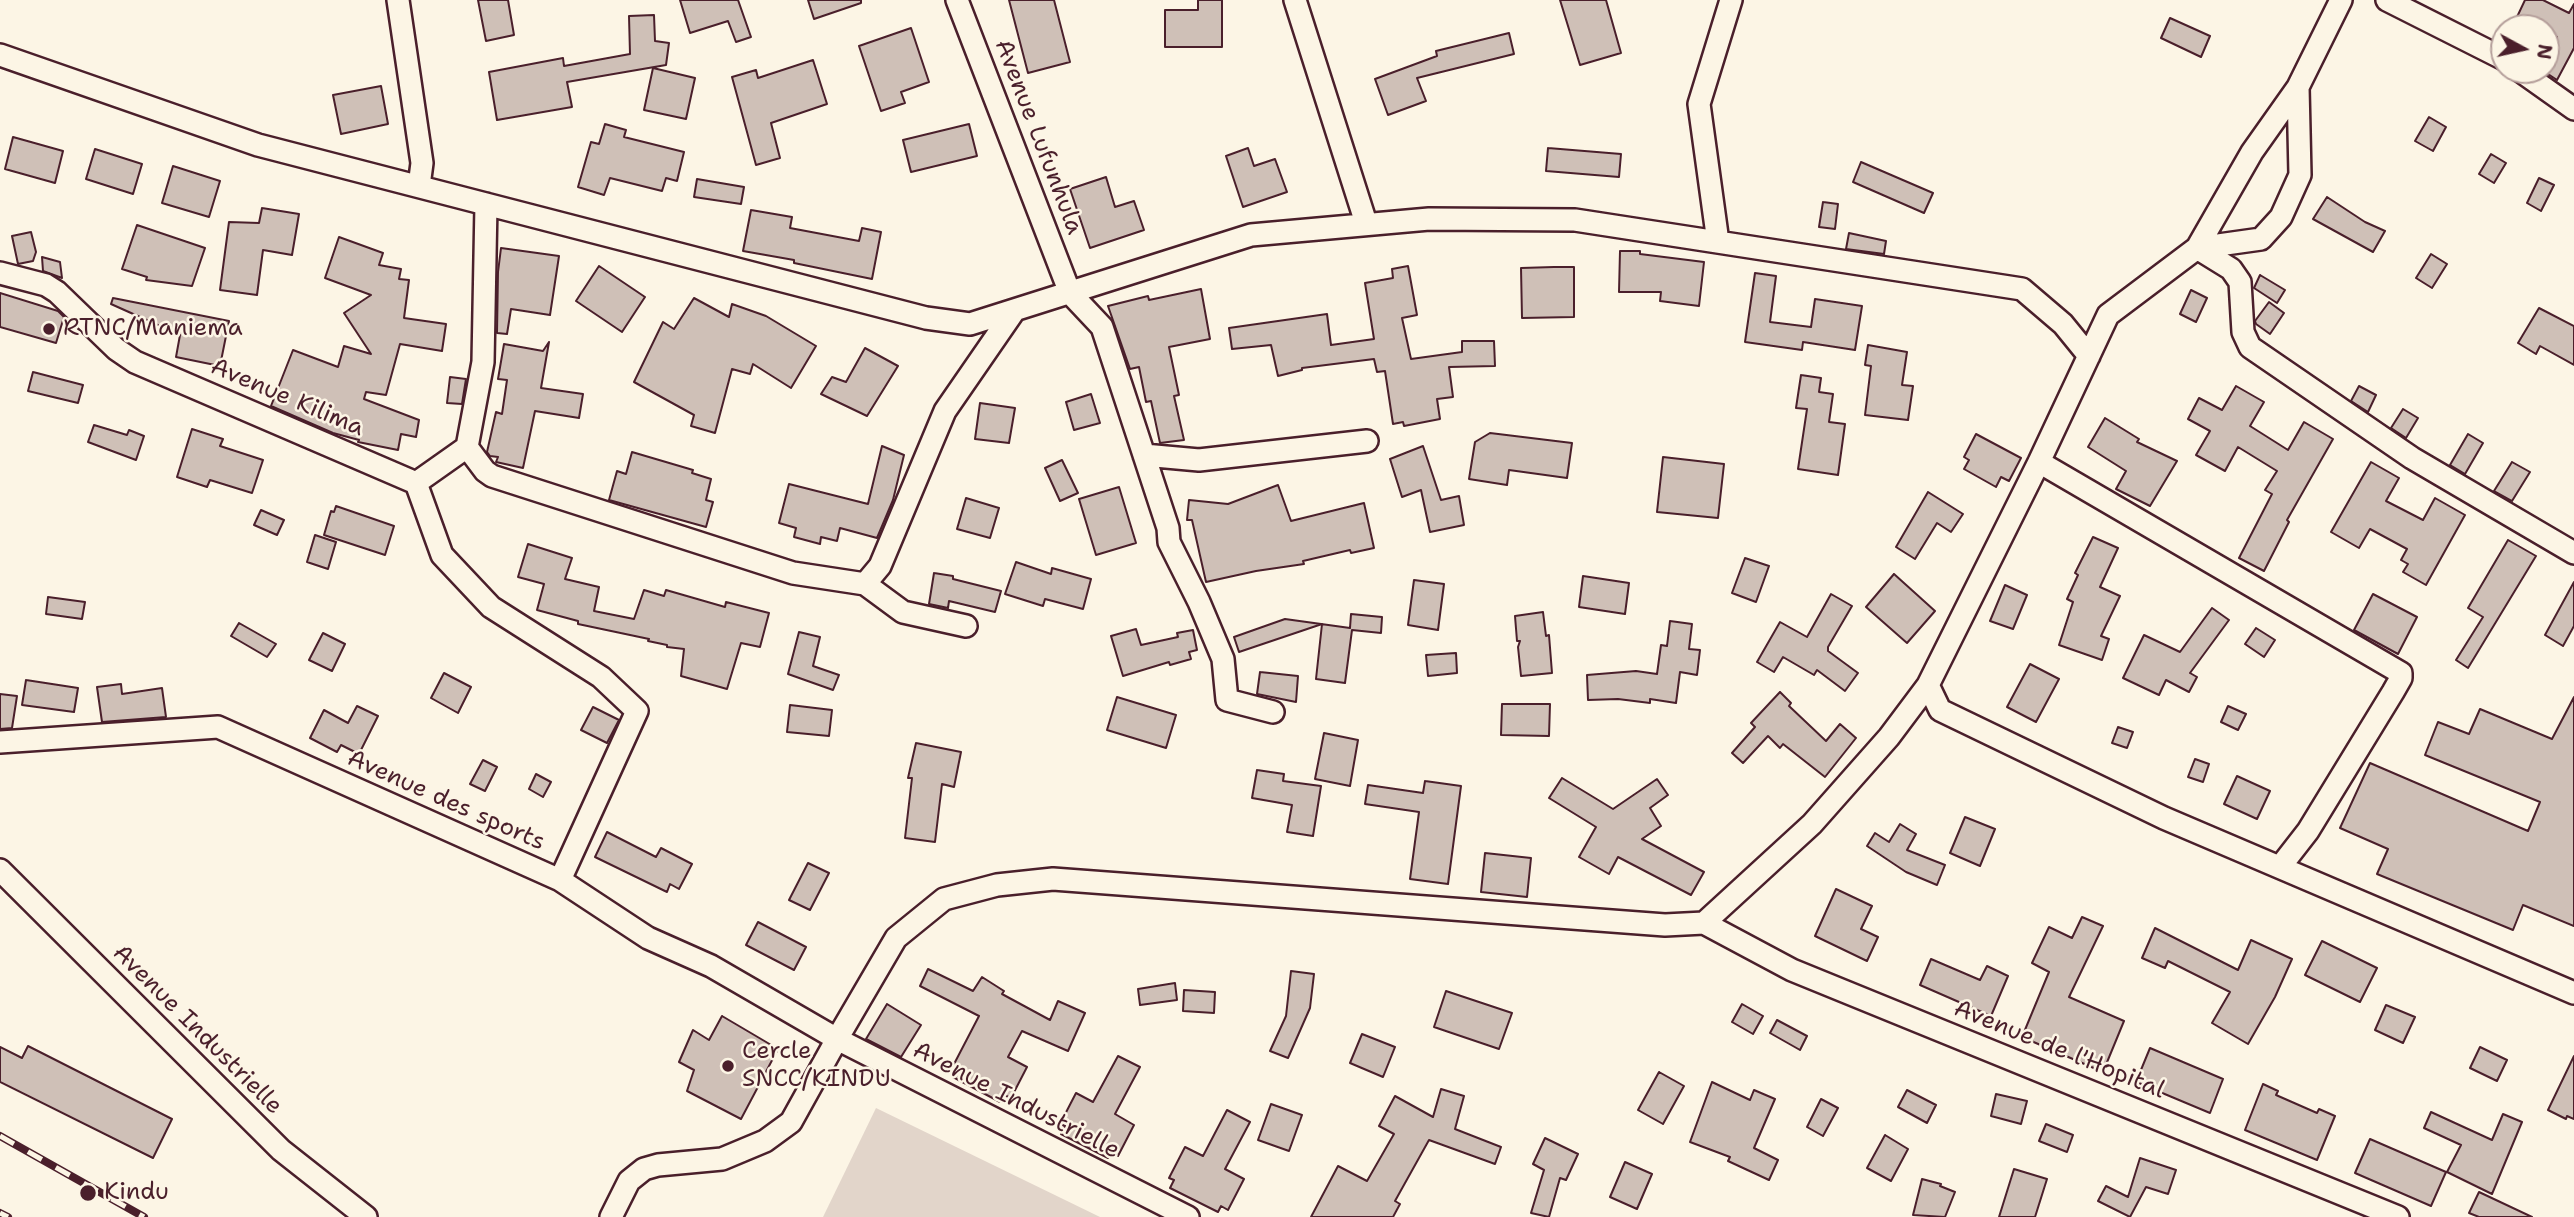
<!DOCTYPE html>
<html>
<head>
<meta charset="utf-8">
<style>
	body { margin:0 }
	#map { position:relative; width:2574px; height:1217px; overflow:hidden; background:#fcf5e5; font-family:"Shantell Sans",sans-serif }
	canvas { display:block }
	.north { position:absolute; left:2490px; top:14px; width:70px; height:70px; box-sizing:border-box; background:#fcf5e5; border:2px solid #b59f9b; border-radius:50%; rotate:98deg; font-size:19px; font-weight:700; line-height:28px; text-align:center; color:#4a1f2b }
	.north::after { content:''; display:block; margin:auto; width:24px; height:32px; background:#4a1f2b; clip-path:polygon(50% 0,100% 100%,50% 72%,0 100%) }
</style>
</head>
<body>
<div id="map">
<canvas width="2574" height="1217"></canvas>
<div class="north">N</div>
</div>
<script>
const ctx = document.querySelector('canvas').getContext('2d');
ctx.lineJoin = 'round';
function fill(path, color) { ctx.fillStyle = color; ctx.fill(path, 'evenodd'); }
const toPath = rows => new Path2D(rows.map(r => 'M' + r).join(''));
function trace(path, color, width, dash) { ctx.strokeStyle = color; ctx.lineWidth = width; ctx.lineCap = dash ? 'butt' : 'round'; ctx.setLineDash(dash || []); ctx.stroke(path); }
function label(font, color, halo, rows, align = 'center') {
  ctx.font = font + ' "Shantell Sans",sans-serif'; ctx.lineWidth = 5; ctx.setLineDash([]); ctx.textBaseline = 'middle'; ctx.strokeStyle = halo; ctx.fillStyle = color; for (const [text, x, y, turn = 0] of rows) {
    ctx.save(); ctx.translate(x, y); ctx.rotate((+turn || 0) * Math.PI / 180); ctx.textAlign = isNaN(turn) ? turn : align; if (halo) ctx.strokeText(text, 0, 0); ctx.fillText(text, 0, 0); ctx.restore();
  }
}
fill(toPath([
	[876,1108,1100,1217,823,1217]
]), '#e2d5ca');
const building = toPath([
	[478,0,508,0,514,35,486,41,478,0],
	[680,0,738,0,751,37,736,42,728,21,690,33,680,0],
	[808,0,861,0,861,3,814,19,808,0],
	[1009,0,1054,0,1070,62,1028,73,1009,0],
	[1198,0,1222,0,1222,47,1165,47,1165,10,1198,10,1198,0],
	[1560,0,1606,0,1621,53,1580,65,1560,0],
	[2525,0,2543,0,2569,13,2574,4,2574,48,2557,80,2542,70,2546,70,2546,59,2557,37,2546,32,2546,28,2538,28,2517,17,2525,0],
	[654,15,655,41,669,43,666,65,567,82,572,107,497,120,489,72,563,58,564,66,630,54,629,16,654,15],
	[2170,18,2210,36,2201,57,2161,38,2170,18],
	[911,28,929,82,901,92,905,103,881,111,859,46,911,28],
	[1509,33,1514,54,1417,78,1426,101,1388,115,1375,79,1437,56,1436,51,1509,33],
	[813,60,827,104,771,123,780,158,756,165,732,77,756,70,758,78,813,60],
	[653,68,695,78,686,119,644,110,653,68],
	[381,86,388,124,341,134,333,95,381,86],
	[2429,117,2446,127,2433,151,2415,141,2429,117],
	[605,124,626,130,624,137,684,152,677,181,666,178,662,191,610,178,604,195,578,187,591,142,599,144,605,124],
	[969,124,977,156,911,172,903,140,969,124],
	[13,137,63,151,55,183,5,169,13,137],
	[1248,148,1254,166,1275,159,1287,192,1243,207,1226,156,1248,148],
	[1548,148,1621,154,1619,177,1546,171,1548,148],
	[95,149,142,164,133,194,86,179,95,149],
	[2491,154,2506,163,2494,183,2479,174,2491,154],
	[1861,162,1933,193,1924,213,1853,182,1861,162],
	[173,166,220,181,209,217,162,203,173,166],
	[1106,177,1115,207,1134,201,1144,230,1090,248,1070,189,1106,177],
	[2539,178,2554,185,2541,211,2527,203,2539,178],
	[697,179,744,187,741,204,694,197,697,179],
	[2327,197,2365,222,2385,231,2373,252,2313,219,2327,197],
	[1823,202,1838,204,1835,229,1819,227,1823,202],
	[262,208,299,214,292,255,263,250,257,295,220,290,229,222,259,223,262,208],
	[751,210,792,217,790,228,859,241,862,228,881,232,872,279,794,263,794,260,743,251,751,210],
	[137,225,205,248,192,286,146,280,147,277,122,269,137,225],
	[31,232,36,252,33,261,18,264,12,236,31,232],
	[1849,233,1886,241,1884,254,1846,249,1849,233],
	[339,237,383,253,379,265,401,269,399,279,409,280,404,318,446,324,442,351,400,344,386,395,366,392,364,399,419,420,416,437,401,434,398,450,358,442,359,440,333,433,271,406,293,350,338,367,344,346,371,354,344,313,371,295,325,278,339,237],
	[501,248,559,256,550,315,511,309,507,334,497,333,498,272,501,248],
	[1620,251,1640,251,1640,254,1704,262,1699,306,1660,301,1661,292,1619,292,1620,251],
	[2431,254,2447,264,2432,288,2416,278,2431,254],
	[42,257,60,262,62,278,43,271,42,257],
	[599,266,645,297,622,332,576,301,599,266],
	[1408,266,1417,315,1402,318,1411,359,1462,352,1462,341,1494,341,1495,366,1449,367,1453,397,1437,399,1440,419,1404,426,1403,422,1393,424,1385,371,1377,372,1374,359,1302,368,1302,370,1278,376,1271,345,1232,349,1229,328,1327,314,1331,345,1374,339,1365,283,1393,278,1392,269,1408,266],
	[1554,267,1574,267,1574,317,1522,318,1521,268,1554,267],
	[1755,273,1776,276,1770,322,1811,327,1815,299,1862,306,1855,350,1803,342,1802,350,1745,342,1755,273],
	[2260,275,2285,290,2277,303,2254,288,2260,275],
	[1201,289,1210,339,1169,347,1179,395,1174,396,1184,440,1160,443,1151,401,1146,402,1139,367,1130,369,1108,306,1148,296,1149,300,1201,289],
	[2191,290,2207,298,2196,322,2180,314,2191,290],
	[0,293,58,311,64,317,56,343,0,327,0,293],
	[113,298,229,321,220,366,176,357,180,335,111,304,113,298],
	[694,298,729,317,732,304,766,316,816,346,791,388,753,364,750,374,732,369,715,433,691,426,694,415,634,382,663,322,674,329,694,298],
	[2269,302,2284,313,2270,334,2256,324,2255,321,2269,302],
	[2539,308,2574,326,2574,365,2540,346,2536,354,2518,343,2539,308],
	[549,342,541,388,583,394,579,418,535,411,523,468,496,462,498,457,490,456,487,452,496,412,502,414,507,380,498,379,504,344,543,351,549,342],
	[1868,345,1907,352,1902,385,1913,386,1908,420,1865,415,1871,366,1865,365,1868,345],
	[865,348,898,366,867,416,821,394,832,377,846,382,865,348],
	[33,372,83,385,78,403,28,391,33,372],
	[1801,375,1821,378,1819,392,1833,394,1829,422,1845,424,1838,475,1798,469,1807,409,1796,408,1801,375],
	[450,377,466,379,462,404,447,403,450,377],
	[2236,386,2264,402,2250,426,2288,450,2304,422,2333,439,2287,520,2289,522,2264,571,2239,558,2272,494,2265,490,2277,471,2238,447,2225,471,2196,455,2210,431,2188,419,2199,398,2222,410,2236,386],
	[2359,386,2376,395,2368,412,2351,401,2359,386],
	[1091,394,1100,423,1074,430,1066,402,1091,394],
	[980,403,1015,408,1009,443,975,439,980,403],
	[2403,409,2418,418,2406,438,2391,428,2403,409],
	[2105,418,2139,439,2137,442,2177,461,2150,506,2116,489,2126,471,2088,447,2105,418],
	[94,425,127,435,129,430,144,436,136,460,88,442,94,425],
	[192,429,223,439,220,446,263,460,252,493,210,480,207,487,177,477,192,429],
	[1490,433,1572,443,1567,478,1509,470,1507,485,1469,479,1475,442,1490,433],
	[1976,434,2021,458,2009,481,2001,477,1996,487,1964,469,1969,460,1964,457,1976,434],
	[2468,434,2483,443,2465,474,2450,465,2468,434],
	[882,446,904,455,893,500,877,538,840,528,837,541,821,537,820,544,794,537,796,528,779,523,789,484,868,504,882,446],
	[1423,446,1441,500,1459,496,1464,525,1430,532,1421,490,1402,497,1390,459,1423,446],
	[632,452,693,470,692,473,711,479,706,500,713,502,706,527,609,500,617,471,626,474,632,452],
	[1663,457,1724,464,1718,518,1657,512,1663,457],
	[1062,460,1078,493,1060,501,1045,468,1062,460],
	[2371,462,2399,478,2386,501,2423,520,2435,498,2465,515,2426,585,2403,572,2408,564,2401,560,2407,549,2370,529,2359,548,2331,532,2371,462],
	[2512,462,2530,472,2512,501,2494,491,2512,462],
	[1278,485,1291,521,1364,503,1374,548,1351,553,1350,550,1303,561,1304,564,1256,571,1206,582,1192,520,1187,520,1189,500,1228,504,1278,485],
	[1119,487,1136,543,1096,555,1079,499,1119,487],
	[1928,492,1963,514,1951,532,1937,523,1915,559,1896,547,1928,492],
	[966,498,999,508,990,538,957,529,966,498],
	[336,506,394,526,385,555,324,535,331,511,334,512,336,506],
	[261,510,284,520,277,535,254,525,261,510],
	[315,535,336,542,328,569,307,562,315,535],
	[2093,537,2118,548,2100,587,2120,596,2101,636,2109,639,2102,660,2059,645,2073,602,2067,599,2078,575,2075,573,2093,537],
	[2508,540,2536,556,2468,668,2456,660,2483,617,2468,608,2508,540],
	[528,544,572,558,565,579,599,587,594,611,634,619,644,590,664,596,666,590,725,607,726,602,769,613,760,647,741,643,727,689,681,676,684,649,667,647,667,645,648,641,649,639,578,624,578,621,537,610,544,584,518,577,528,544],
	[1745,558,1769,566,1756,602,1732,593,1745,558],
	[1016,562,1051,574,1052,568,1091,579,1083,609,1045,599,1043,606,1005,594,1016,562],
	[934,573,953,576,953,579,1001,591,995,612,949,601,948,608,929,604,934,573],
	[1894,574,1935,611,1907,643,1866,607,1894,574],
	[1583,576,1629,583,1625,614,1579,607,1583,576],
	[1414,580,1444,584,1438,630,1408,625,1414,580],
	[2574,582,2574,626,2563,646,2545,635,2574,582],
	[2005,585,2027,595,2013,629,1990,621,2005,585],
	[1831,594,1852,606,1828,647,1828,651,1858,673,1845,691,1817,670,1814,675,1783,657,1774,672,1757,662,1780,622,1807,637,1831,594],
	[2373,594,2417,617,2398,654,2354,630,2373,594],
	[48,597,85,602,82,619,46,614,48,597],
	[2212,608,2229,620,2190,673,2197,677,2189,692,2166,680,2159,695,2123,678,2144,635,2180,652,2212,608],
	[1543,612,1546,636,1549,635,1552,673,1521,676,1518,647,1520,641,1517,641,1515,616,1543,612],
	[1351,614,1382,617,1381,633,1352,630,1345,683,1316,679,1322,624,1239,652,1234,637,1285,619,1350,628,1351,614],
	[1670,621,1692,624,1689,649,1700,650,1697,675,1680,672,1676,703,1650,699,1650,703,1618,699,1588,700,1587,675,1636,671,1657,674,1661,645,1667,646,1670,621],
	[239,623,276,644,267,657,231,636,239,623],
	[2256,628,2275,640,2264,657,2245,644,2256,628],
	[1136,629,1141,645,1178,637,1177,633,1193,630,1197,650,1189,652,1191,659,1170,665,1169,662,1123,676,1111,636,1136,629],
	[799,632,820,637,813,666,839,675,833,690,788,674,799,632],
	[323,633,345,644,332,671,309,660,323,633],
	[1456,653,1457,673,1428,676,1426,655,1456,653],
	[2030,664,2059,679,2036,722,2007,707,2030,664],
	[1260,672,1298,676,1296,702,1257,694,1260,672],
	[444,673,471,687,458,713,431,698,444,673],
	[26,680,78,688,74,712,22,705,26,680],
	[121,684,122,694,162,688,166,717,102,722,97,687,121,684],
	[1780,692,1791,703,1789,706,1826,741,1840,724,1856,738,1825,777,1783,744,1780,748,1768,736,1743,763,1732,753,1755,727,1751,723,1780,692],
	[0,694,17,696,12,728,0,729,0,694],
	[1117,697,1176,715,1166,748,1107,730,1117,697],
	[2574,697,2574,926,2523,905,2513,930,2377,874,2388,849,2340,828,2370,763,2528,831,2540,802,2425,755,2438,722,2469,734,2480,709,2552,739,2574,697],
	[1502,704,1550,704,1549,736,1501,735,1502,704],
	[790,705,832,710,829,736,787,732,790,705],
	[357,706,378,716,359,754,341,745,337,752,310,738,324,710,348,723,357,706],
	[2228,706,2246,714,2238,730,2221,722,2228,706],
	[593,707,619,720,607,743,581,730,593,707],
	[2118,727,2133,732,2127,748,2112,743,2118,727],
	[1324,733,1358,740,1350,786,1315,779,1324,733],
	[916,743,961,752,954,787,942,784,935,842,905,838,912,778,908,778,916,743],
	[2195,759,2209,764,2203,782,2188,777,2195,759],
	[483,760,497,767,485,791,470,784,483,760],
	[1257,770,1284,774,1283,781,1321,786,1313,836,1287,832,1292,805,1252,798,1257,770],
	[536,774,551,782,543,797,529,789,536,774],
	[2237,776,2270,791,2257,819,2224,804,2237,776],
	[1562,778,1613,809,1657,779,1668,795,1650,808,1661,826,1642,839,1704,872,1691,895,1618,857,1609,874,1579,857,1596,827,1549,798,1562,778],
	[1425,781,1461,786,1448,884,1410,879,1419,812,1365,804,1368,785,1423,793,1425,781],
	[1965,817,1995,829,1980,866,1950,853,1965,817],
	[1900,824,1916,834,1907,850,1945,865,1937,885,1906,872,1867,846,1875,833,1889,842,1900,824],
	[607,832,656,857,661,848,692,864,679,889,670,884,667,892,595,857,607,832],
	[1485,853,1531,858,1527,897,1481,892,1485,853],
	[808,863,829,873,810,910,789,900,808,863],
	[1836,889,1872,906,1861,929,1878,937,1867,961,1815,936,1836,889],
	[2082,917,2103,926,2069,997,2124,1021,2103,1072,2022,1037,2049,972,2032,963,2049,927,2072,938,2082,917],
	[758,922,806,947,794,970,746,945,758,922],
	[2155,928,2238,970,2251,940,2292,959,2275,997,2248,1044,2212,1023,2230,992,2168,961,2165,968,2142,958,2155,928],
	[2322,941,2377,968,2360,1002,2305,975,2322,941],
	[1931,959,1980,980,1987,966,2008,976,1991,1016,1920,985,1931,959],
	[928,969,973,991,982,977,1004,991,1002,994,1050,1020,1058,1001,1085,1013,1068,1051,1022,1031,1008,1057,1027,1067,1011,1098,1004,1095,1000,1102,953,1077,958,1069,953,1066,979,1016,920,986,928,969],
	[1291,971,1314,974,1310,1008,1288,1058,1270,1051,1286,1016,1291,971],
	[1175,983,1177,1000,1140,1005,1138,989,1175,983],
	[1184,990,1215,992,1214,1013,1183,1011,1184,990],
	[1446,991,1512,1013,1499,1049,1434,1027,1446,991],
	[887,1004,921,1025,901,1057,866,1039,887,1004],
	[1742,1004,1763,1016,1753,1034,1732,1022,1742,1004],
	[2386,1005,2415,1017,2403,1043,2375,1030,2386,1005],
	[722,1016,778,1049,741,1119,687,1091,694,1070,679,1062,693,1030,709,1040,722,1016],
	[1777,1020,1807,1036,1800,1050,1770,1033,1777,1020],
	[1362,1034,1395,1047,1383,1077,1350,1063,1362,1034],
	[28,1046,172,1119,153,1158,0,1082,0,1047,22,1058,28,1046],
	[2480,1047,2507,1060,2497,1081,2470,1068,2480,1047],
	[2150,1048,2223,1079,2210,1113,2136,1082,2150,1048],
	[1118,1056,1140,1067,1115,1114,1134,1125,1118,1156,1111,1152,1108,1158,1061,1134,1065,1126,1060,1124,1076,1093,1093,1102,1118,1056],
	[2574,1056,2574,1119,2567,1116,2566,1119,2548,1110,2574,1056],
	[1659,1072,1684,1086,1663,1124,1638,1110,1659,1072],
	[1712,1082,1750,1100,1754,1090,1775,1099,1754,1148,1778,1160,1769,1180,1728,1161,1730,1157,1690,1142,1712,1082],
	[2263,1084,2278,1091,2276,1095,2317,1113,2319,1109,2335,1116,2317,1160,2245,1130,2263,1084],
	[1441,1089,1464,1096,1455,1129,1501,1147,1495,1164,1429,1140,1395,1201,1400,1204,1393,1217,1311,1217,1338,1166,1367,1181,1394,1134,1379,1126,1395,1096,1433,1117,1441,1089],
	[1907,1090,1936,1105,1927,1123,1898,1107,1907,1090],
	[1996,1094,2027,1101,2021,1124,1991,1116,1996,1094],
	[1821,1099,1838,1108,1823,1136,1807,1127,1821,1099],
	[1271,1104,1302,1115,1289,1151,1258,1140,1271,1104],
	[1227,1110,1250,1122,1225,1169,1244,1179,1228,1210,1221,1206,1218,1212,1170,1188,1174,1180,1169,1178,1185,1147,1203,1156,1227,1110],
	[2431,1112,2492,1140,2503,1114,2522,1122,2492,1194,2447,1172,2461,1145,2424,1128,2431,1112],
	[2046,1124,2073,1135,2067,1152,2039,1141,2046,1124],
	[1885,1135,1908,1149,1891,1181,1867,1168,1885,1135],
	[1545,1138,1578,1154,1566,1180,1560,1178,1549,1217,1531,1213,1544,1170,1533,1164,1545,1138],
	[2370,1139,2446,1172,2431,1206,2355,1173,2370,1139],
	[2140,1158,2176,1170,2168,1194,2146,1187,2130,1217,2098,1201,2106,1186,2128,1197,2140,1158],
	[1625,1162,1652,1174,1637,1209,1610,1197,1625,1162],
	[2014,1169,2047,1179,2035,1217,1999,1217,2014,1169],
	[1922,1179,1941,1184,1940,1186,1955,1192,1945,1217,1913,1215,1922,1179],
	[2479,1192,2532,1217,2479,1217,2469,1213,2479,1192]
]);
fill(building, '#cfc0b7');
trace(building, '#4a1f2b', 2);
const minor = toPath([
	[398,0,422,163,419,186],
	[957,0,1070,293,1102,327,1168,528,1169,542,1199,602,1223,659,1227,700,1273,712],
	[1295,0,1366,223],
	[2387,0,2504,59],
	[0,55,258,145,926,318,970,324,1251,235,1429,219,1575,220,2022,289,2063,324,2089,356],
	[2519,70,2574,109],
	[486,204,483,362,467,447,416,483,442,555,491,607,601,677,637,711,560,880],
	[1718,242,1699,104,1731,0],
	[2197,248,2231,269,2240,282,2243,332,2250,347,2412,458,2574,553],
	[2197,248,2261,239,2281,217,2300,175,2298,87],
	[0,273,46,285,57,292,116,349,135,362,416,483],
	[467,447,485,471,492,476,793,573,865,584,880,566,945,411,1014,311],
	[1144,455,1199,460,1367,441],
	[2039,462,2401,673,2401,678,2393,692,2308,831,2280,867],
	[865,584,903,612,966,626],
	[1928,685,1940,710,2164,818,2574,993],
	[0,742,218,727,560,880,648,938,711,966,837,1039,896,938,944,899,997,885,1053,879,1665,925,1704,923,1812,824,1889,737,1928,685,2039,462,2108,315,2197,248,2252,152,2298,87,2341,0],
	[0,870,281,1150,366,1217],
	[1704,923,1792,970,2398,1217],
	[611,1217,629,1181,644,1169,658,1165,722,1159,765,1141,791,1122,837,1039,1188,1217]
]);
trace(minor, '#4a1f2b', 26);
trace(minor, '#fcf5e5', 21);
const rail = toPath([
	[0,1136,144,1217],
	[0,1213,8,1217]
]);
trace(rail, '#4a1f2b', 8);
trace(rail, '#fcf5e5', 5, [16]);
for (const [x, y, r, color] of [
	[49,329,7,"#4a1f2b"],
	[728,1066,7,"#4a1f2b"],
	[88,1193,9,"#4a1f2b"]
]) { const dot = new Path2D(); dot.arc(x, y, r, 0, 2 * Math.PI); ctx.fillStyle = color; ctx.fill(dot); trace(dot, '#fcf5e5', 2.5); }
label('24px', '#4a1f2b', '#fcf5e5', [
	["Avenue Lufunhula",1038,137,69],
	["Avenue Kilima",287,398,23],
	["Avenue des sports",446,801,24],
	["Avenue Industrielle",197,1030,45],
	["Avenue de l'Hopital",2059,1050,22],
	["Avenue Industrielle",1016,1101,27]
]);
label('24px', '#4a1f2b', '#fcf5e5', [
	["RTNC/Maniema",63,329],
	["Cercle",742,1052],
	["SNCC/KINDU",742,1080],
	["Kindu",104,1193]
], 'left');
</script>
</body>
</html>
